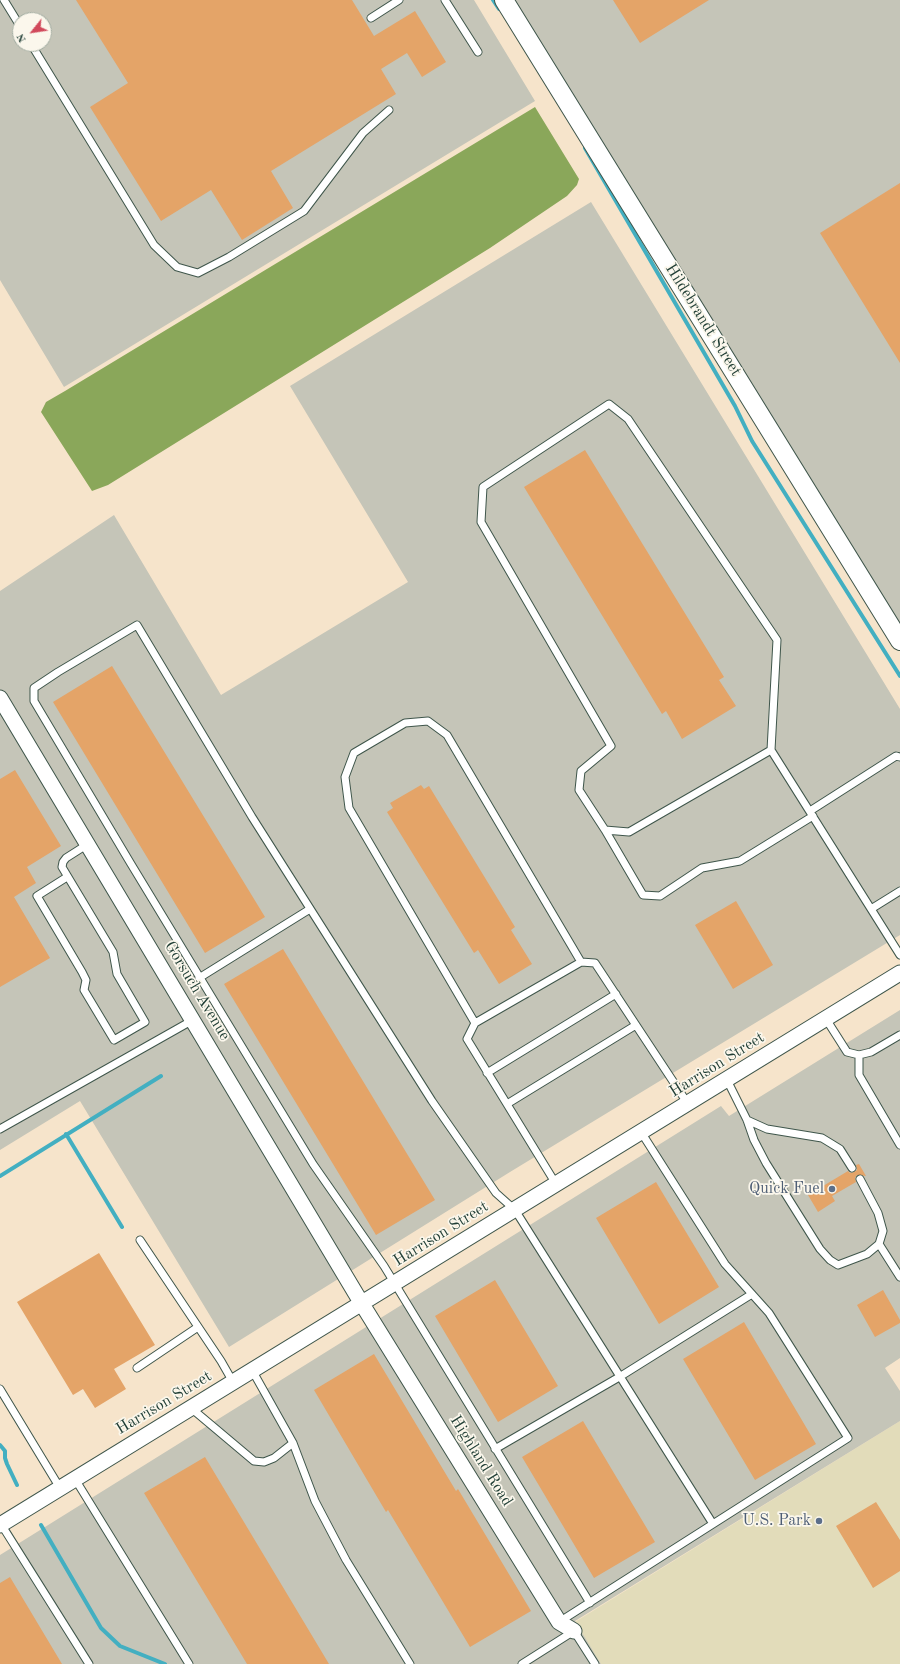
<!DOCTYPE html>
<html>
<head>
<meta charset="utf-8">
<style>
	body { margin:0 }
	#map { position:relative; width:900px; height:1664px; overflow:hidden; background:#f6e4cb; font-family:"Old Standard TT",serif }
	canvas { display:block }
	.north { position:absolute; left:12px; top:12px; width:40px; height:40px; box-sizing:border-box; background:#fbf7ec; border:1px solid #a3ada2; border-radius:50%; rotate:240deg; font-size:11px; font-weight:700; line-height:16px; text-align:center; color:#1f3d34 }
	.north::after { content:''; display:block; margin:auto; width:14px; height:18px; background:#d1495b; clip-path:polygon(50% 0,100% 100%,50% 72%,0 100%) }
</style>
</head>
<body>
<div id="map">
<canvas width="900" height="1664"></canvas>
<div class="north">N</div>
</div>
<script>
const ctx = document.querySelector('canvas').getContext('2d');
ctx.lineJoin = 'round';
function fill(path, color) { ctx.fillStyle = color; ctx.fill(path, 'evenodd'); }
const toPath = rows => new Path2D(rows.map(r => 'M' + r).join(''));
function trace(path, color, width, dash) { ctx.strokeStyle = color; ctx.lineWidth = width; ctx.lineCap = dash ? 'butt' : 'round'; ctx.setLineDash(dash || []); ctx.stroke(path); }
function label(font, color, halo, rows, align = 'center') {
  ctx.font = font + ' "Old Standard TT",serif'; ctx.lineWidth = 3.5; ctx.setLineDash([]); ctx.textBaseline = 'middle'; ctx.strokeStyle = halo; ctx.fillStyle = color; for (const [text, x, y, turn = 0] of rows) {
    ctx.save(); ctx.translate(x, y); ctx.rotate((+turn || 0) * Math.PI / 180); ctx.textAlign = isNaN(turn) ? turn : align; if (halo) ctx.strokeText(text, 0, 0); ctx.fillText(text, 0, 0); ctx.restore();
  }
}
fill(toPath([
	[900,1421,900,1664,601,1664,575,1622]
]), '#e2dcba');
fill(toPath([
	[0,0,474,0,535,101,64,387,0,280],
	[20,20,44,20,44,44,20,44],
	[513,0,900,0,900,629],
	[591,202,900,709,900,935,510,1172,229,1347,80,1101,0,1150,0,591,114,515,221,695,408,582,290,386],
	[900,1010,900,1358,885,1368,900,1391,900,1421,575,1621,601,1664,0,1664,0,1555,721,1106,729,1116]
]), '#c5c5b8');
fill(toPath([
	[535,107,579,179,577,185,567,196,490,248,108,485,92,491,41,412,46,402,65,391]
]), '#8aa75a');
trace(toPath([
	[493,0,499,9],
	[585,148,735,406,752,441,900,676],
	[66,1134,122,1227],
	[0,1176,161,1076],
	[0,1445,5,1451,5,1458,7,1464,17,1485],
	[41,1525,101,1628,120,1646,165,1664]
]), '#43afc1', 4);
fill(toPath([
	[76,0,352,0,374,36,415,11,446,62,422,77,407,53,381,69,396,94,271,171,293,208,242,240,211,190,161,221,90,107,128,83],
	[613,0,709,0,640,43],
	[900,183,900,363,820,233],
	[585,450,724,677,719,680,736,706,682,739,666,711,662,714,524,487],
	[112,666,265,917,205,953,53,702],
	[15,770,61,846,27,867,36,883,14,897,50,958,0,987,0,779],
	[421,785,424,789,429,786,515,927,511,930,532,964,499,984,478,950,474,953,387,812,393,808,390,803],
	[736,901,773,965,733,989,695,925],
	[283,949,435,1200,376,1235,224,984],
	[859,1164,866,1176,857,1175,855,1178,856,1182,832,1196,835,1201,818,1212,808,1195,848,1171,850,1173,854,1172,857,1170,856,1165],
	[656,1182,719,1287,659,1324,596,1218],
	[99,1253,155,1345,114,1369,126,1389,95,1408,83,1389,73,1395,17,1302],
	[495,1280,558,1386,498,1422,435,1316],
	[883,1290,900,1320,900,1323,875,1337,857,1305],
	[744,1322,816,1444,755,1480,683,1359],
	[374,1354,456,1491,458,1489,531,1611,470,1647,388,1510,386,1512,314,1390],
	[583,1421,655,1542,594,1578,522,1457],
	[205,1457,329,1664,247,1664,144,1493],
	[876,1502,900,1540,900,1571,873,1588,836,1526],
	[10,1577,62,1664,0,1664,0,1583]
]), '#e4a468');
const service = toPath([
	[4,0,20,26],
	[445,0,478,52],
	[371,18,399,0],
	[31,44,154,245,177,267,198,273,229,257,304,211,363,133,389,110],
	[771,750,629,832,605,830,579,790,581,771,611,746,481,522,483,487,609,404,628,419,777,640,771,750,900,955],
	[810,811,896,756,900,757],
	[605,830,643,895,660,896,702,868,740,861,813,816],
	[67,877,37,896,82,972,86,980,84,990,114,1040,145,1022,117,974,113,952,62,867,63,862,66,858,88,844],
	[871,909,900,891],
	[199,978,310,909],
	[826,1019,847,1052,859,1055,871,1052,900,1035],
	[475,1023,349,808,345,777,354,753,405,723,428,721,447,735,581,962],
	[859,1055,859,1075,900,1145],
	[487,1073,616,994],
	[727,1080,747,1120,754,1140,766,1163,820,1249,830,1260,838,1265,867,1254,879,1244,883,1231,878,1213,860,1179],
	[507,1104,636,1025],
	[747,1120,767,1129,822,1138,840,1149,852,1168],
	[0,1129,193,1020],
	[556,1184,467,1039,475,1023,581,962,595,963,688,1104],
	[140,1240,221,1361,233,1382],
	[879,1244,900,1277],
	[137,1368,198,1327],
	[252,1370,293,1443,315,1501,346,1560,410,1664],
	[0,1389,60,1488],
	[191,1408,254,1461,264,1462,274,1458,293,1443],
	[495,1449,621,1376,752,1294],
	[75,1479,189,1664],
	[1,1524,89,1664],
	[590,1603,384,1266,313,1164,131,864,34,701,34,688,58,672,137,625,252,817,432,1101,496,1193,515,1210,713,1524],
	[559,1622,848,1438,769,1313,725,1264,641,1132],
	[522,1664,574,1631,595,1664]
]);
const minor = toPath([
	[0,698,362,1304,559,1622,574,1631],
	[0,1525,900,973]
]);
const tertiary = toPath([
	[504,0,900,641]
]);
trace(service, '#3f564b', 9);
trace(minor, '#3f564b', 17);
trace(tertiary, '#3f564b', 20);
trace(service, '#fff', 7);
trace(minor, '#fff', 15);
trace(tertiary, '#fff', 18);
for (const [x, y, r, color] of [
	[832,1189,4,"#5c6f8a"],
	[819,1521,4,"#5c6f8a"]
]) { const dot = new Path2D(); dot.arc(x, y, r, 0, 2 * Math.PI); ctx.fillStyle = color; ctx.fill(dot); trace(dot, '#fbf7ec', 1.5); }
label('16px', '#1f3d34', '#fbf7ec', [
	["Hildebrandt Street",703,320,58],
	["Gorsuch Avenue",197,991,59],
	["Harrison Street",717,1065,-32],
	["Harrison Street",441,1234,-32],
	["Harrison Street",164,1403,-31],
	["Highland Road",481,1461,58]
]);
label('16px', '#4e5e75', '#fbf7ec', [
	["Quick Fuel",824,1189],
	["U.S. Park",811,1521]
], 'right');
</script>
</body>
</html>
